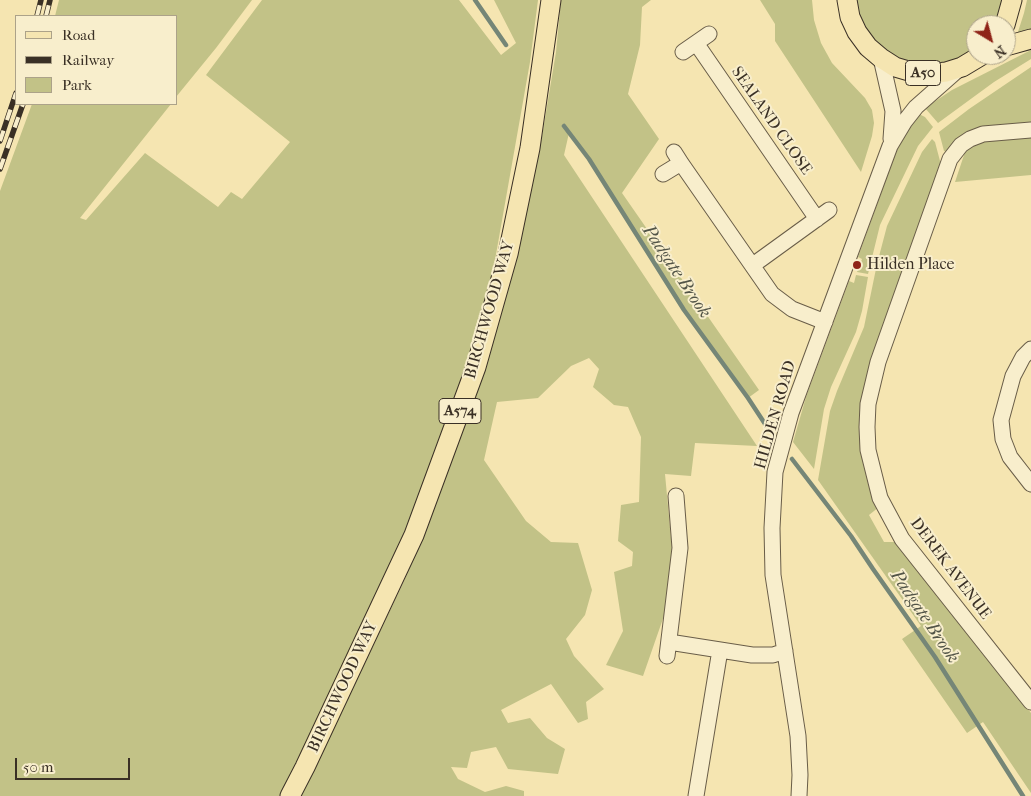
<!DOCTYPE html>
<html>
<head>
<meta charset="utf-8">
<style>
	body { margin:0 }
	#map { position:relative; width:1031px; height:796px; overflow:hidden; background:#f5e5b1; font-family:"IM FELL French Canon",serif }
	canvas { display:block }
	.legend { position:absolute; left:15px; top:15px; width:162px; height:90px; box-sizing:border-box; background:#f8eecc; border:1px solid #aca289; margin:0; padding:6px 9px; list-style:none; font-size:15px; color:#3a3025 }
	.legend li { display:flex; align-items:center; gap:10px; height:25px }
	.legend b { width:25px; border:1px solid #aca289 }
	.north { position:absolute; left:966px; top:15px; width:50px; height:50px; box-sizing:border-box; background:#f8eecc; border:1px solid #aca289; border-radius:50%; rotate:143deg; font-size:14px; font-weight:700; line-height:20px; text-align:center; color:#3a3025 }
	.north::after { content:''; display:block; margin:auto; width:18px; height:22px; background:#8f2418; clip-path:polygon(50% 0,100% 100%,50% 72%,0 100%) }
	.scale { position:absolute; left:15px; top:758px; width:115px; height:22px; box-sizing:border-box; border:2px solid #3a3025; border-top:0; padding-left:6px; font-size:15px; line-height:18px; white-space:nowrap; color:#3a3025; -webkit-text-stroke:4px #f8eecc; paint-order:stroke }
</style>
</head>
<body>
<div id="map">
<canvas width="1031" height="796"></canvas>
<ul class="legend">
<li><b style="height:6px;background:#f5e5b1"></b>Road</li>
<li><b style="height:6px;background:#3a3025"></b>Railway</li>
<li><b style="height:14px;background:#c2c287"></b>Park</li>
</ul>
<div class="north">N</div>
<div class="scale">50 m</div>
</div>
<script>
const ctx = document.querySelector('canvas').getContext('2d');
ctx.lineJoin = 'round';
function fill(path, color) { ctx.fillStyle = color; ctx.fill(path, 'evenodd'); }
const toPath = rows => new Path2D(rows.map(r => 'M' + r).join(''));
function trace(path, color, width, dash) { ctx.strokeStyle = color; ctx.lineWidth = width; ctx.lineCap = dash ? 'butt' : 'round'; ctx.setLineDash(dash || []); ctx.stroke(path); }
function label(font, color, halo, rows, align = 'center') {
  ctx.font = font + ' "IM FELL French Canon",serif'; ctx.lineWidth = 4; ctx.setLineDash([]); ctx.textBaseline = 'middle'; ctx.strokeStyle = halo; ctx.fillStyle = color; for (const [text, x, y, turn = 0] of rows) {
    ctx.save(); ctx.translate(x, y); ctx.rotate((+turn || 0) * Math.PI / 180); ctx.textAlign = isNaN(turn) ? turn : align; if (halo) ctx.strokeText(text, 0, 0); ctx.fillText(text, 0, 0); ctx.restore();
  }
}
fill(toPath([
	[59,0,252,0,216,48,176,97,176,16,55,16],
	[262,0,459,0,501,55,516,43,494,0,538,0,530,62,492,277,463,383,421,495,358,637,281,796,0,796,0,191,32,104,171,104,80,218,86,220,145,153,218,207,231,192,242,199,290,142,206,75],
	[561,0,651,0,642,7,640,45,628,94,659,139,622,193,759,390,748,398,684,310,589,159,569,133,564,155,757,446,695,443,691,476,665,474,672,549,666,610,643,676,606,665,623,631,614,572,632,566,633,552,618,541,621,505,639,502,641,437,628,407,614,405,593,387,599,369,589,358,571,366,538,398,497,402,484,460,526,521,551,542,578,543,592,590,585,615,566,639,574,656,604,689,586,702,588,719,578,723,551,684,501,710,508,723,530,718,547,738,565,749,558,774,508,769,496,747,471,752,467,768,451,767,458,779,485,792,506,786,524,791,524,796,300,796,342,711,404,581,440,490,515,258,542,136,556,52],
	[760,0,812,0,814,20,821,43,832,63,865,98,872,110,874,123,872,136,861,172,775,41,775,24],
	[854,0,1003,0,1000,15,995,25,976,25,976,48,970,54,947,64,922,66,898,60,878,47,863,28],
	[1027,0,1031,0,1031,33,1017,35,1024,13],
	[1031,50,1031,59,994,82,938,123,925,108,952,90],
	[1031,67,1031,125,949,153,944,151,939,132,969,109],
	[919,114,925,117,933,127,918,146,880,225,868,274,857,272,862,259,858,257,897,149,902,139],
	[1031,136,1031,175,955,182,966,149,980,141],
	[932,139,935,142,940,161,944,163,866,384,879,507,869,515,884,542,898,542,1031,713,1031,793,983,722,967,733,902,639,921,626,818,480,830,411,837,391,864,327,877,264,887,226,922,152],
	[856,275,868,277,862,311,856,332,831,387,824,409,814,469,793,442,806,397,849,281,854,283]
]), '#c2c287');
trace(toPath([
	[475,0,506,45],
	[564,126,589,159,684,310,748,398,769,430],
	[792,459,851,536,873,569,935,657,1023,796]
]), '#758677', 4.5);
const minor = toPath([
	[696,43,817,219],
	[683,52,709,34],
	[881,58,893,111,891,139],
	[1031,130,983,134,970,139,961,145,950,159,878,362,868,404,867,427,868,450,880,498,902,539,1031,702],
	[681,163,772,294,792,309,825,322],
	[663,174,681,163,674,152],
	[753,265,829,210],
	[1031,349,1023,357,1013,376,1001,420,1003,439,1010,457,1031,484],
	[669,642,752,655,773,655,785,651],
	[667,656,680,548,676,496],
	[696,796,720,650],
	[799,796,800,775,798,736,773,575,772,528,775,472,791,413,890,146,905,121,916,107,959,69]
]);
const major = toPath([
	[847,0,850,17,857,32,868,47,881,58,895,67,912,72,929,74,946,72,962,67,982,55],
	[1005,25,1012,0],
	[1006,46,1031,39],
	[290,796,305,767,414,535,476,367,508,254,530,148,551,0]
]);
trace(minor, '#695d48', 17);
trace(major, '#3a3025', 21);
trace(minor, '#f8eecc', 15);
trace(major, '#f5e5b1', 19);
const rail = toPath([
	[37,16,41,0],
	[46,16,50,0],
	[0,141,16,93],
	[0,169,23,104]
]);
trace(rail, '#3a3025', 5.5);
trace(rail, '#f8eecc', 4, [11]);
for (const [x, y, r, color] of [
	[857,265,5,"#8f2418"]
]) { const dot = new Path2D(); dot.arc(x, y, r, 0, 2 * Math.PI); ctx.fillStyle = color; ctx.fill(dot); trace(dot, '#f8eecc', 2); }
for (const [x, y, w] of [
	[923,73,35],
	[460,411,42]
]) { const box = new Path2D(); box.roundRect(x - w / 2, y - 12.5, w, 25, 4); ctx.fillStyle = '#f8eecc'; ctx.fill(box); trace(box, '#3a3025', 1); }
label('bold 15px', '#3a3025', null, [
	["A50",923,73],
	["A574",460,411]
]);
label('16px', '#3a3025', '#f8eecc', [
	["SEALAND CLOSE",771,121,55],
	["BIRCHWOOD WAY",490,310,-74],
	["HILDEN ROAD",776,415,-74],
	["DEREK AVENUE",950,569,53],
	["BIRCHWOOD WAY",343,687,-65]
]);
label('16px', '#3a3025', '#f8eecc', [
	["Hilden Place",867,265]
], 'left');
label('italic 18px', '#525447', '#f8eecc', [
	["Padgate Brook",676,272,56],
	["Padgate Brook",924,617,56]
]);
</script>
</body>
</html>
